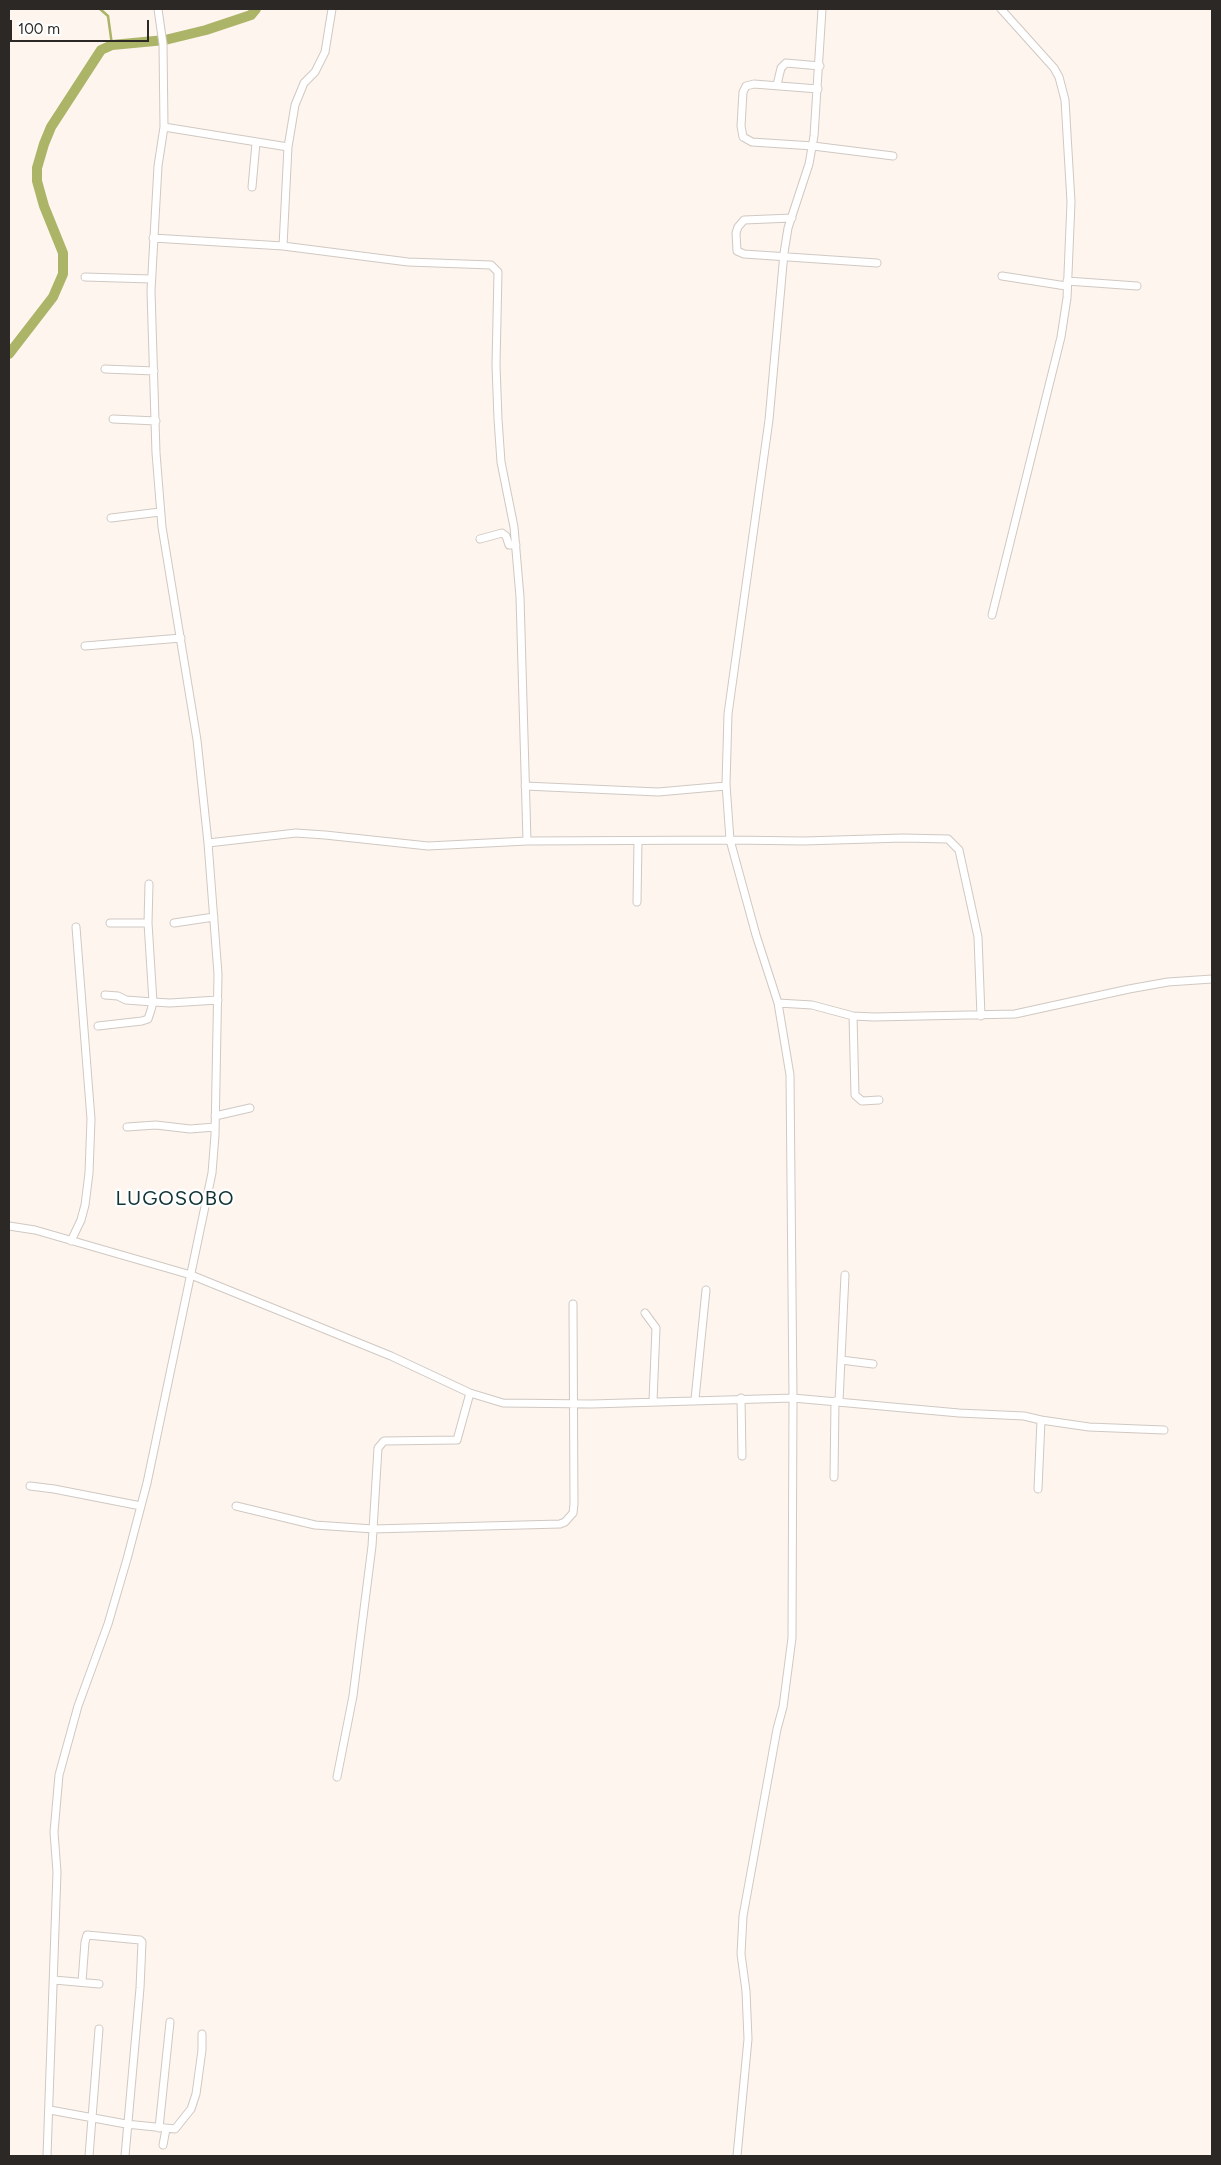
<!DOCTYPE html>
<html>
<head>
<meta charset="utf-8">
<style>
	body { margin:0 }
	#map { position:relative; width:1221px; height:2165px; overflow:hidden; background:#fdf5ee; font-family:Figtree,sans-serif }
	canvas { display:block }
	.frame { position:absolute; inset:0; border:10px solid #2b2826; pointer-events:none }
	.scale { position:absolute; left:10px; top:20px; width:139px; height:22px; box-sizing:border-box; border:2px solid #2b2826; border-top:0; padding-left:6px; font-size:15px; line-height:18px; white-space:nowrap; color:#2b2826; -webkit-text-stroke:4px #fff; paint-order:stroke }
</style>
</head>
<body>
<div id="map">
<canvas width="1221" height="2165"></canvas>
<div class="frame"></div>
<div class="scale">100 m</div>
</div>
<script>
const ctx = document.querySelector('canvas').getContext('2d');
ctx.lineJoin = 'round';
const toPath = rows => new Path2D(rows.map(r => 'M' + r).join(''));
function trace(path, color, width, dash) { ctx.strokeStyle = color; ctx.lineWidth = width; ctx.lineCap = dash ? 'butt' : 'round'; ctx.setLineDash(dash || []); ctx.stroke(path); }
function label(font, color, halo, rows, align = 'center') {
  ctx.font = font + ' Figtree,sans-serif'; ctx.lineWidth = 4.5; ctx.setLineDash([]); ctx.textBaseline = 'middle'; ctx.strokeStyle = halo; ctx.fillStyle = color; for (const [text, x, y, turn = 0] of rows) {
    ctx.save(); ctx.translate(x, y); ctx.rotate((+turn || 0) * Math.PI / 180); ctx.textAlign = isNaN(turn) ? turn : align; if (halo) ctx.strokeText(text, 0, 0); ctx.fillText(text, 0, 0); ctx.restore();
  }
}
trace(toPath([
	[100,9,108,16,112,45]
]), '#acb468', 2.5);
trace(toPath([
	[9,354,53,297,63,274,63,253,44,206,37,181,37,168,44,144,51,127,101,50,112,45,165,40,206,30,251,15,256,9]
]), '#acb468', 10);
const street = toPath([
	[822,9,814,136,809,164,788,228,784,253,769,420,728,714,726,784,730,840,804,841,903,838,948,839,959,850,978,937,981,1016],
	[777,85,781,68,786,63,820,66],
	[818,89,754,84,746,86,743,92,741,126,743,137,752,142,813,146,893,156],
	[164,127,288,147],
	[252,187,256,143],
	[792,218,744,220,738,227,736,233,737,251,744,254,877,263],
	[153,238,283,246,408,262,491,265,498,272,496,365,498,419,501,462,514,527,520,597,527,841],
	[283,246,288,147,295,105,304,83,315,72,325,52,332,9],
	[1002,276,1066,286],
	[85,277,151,279],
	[1067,281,1137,286],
	[105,369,154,371],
	[113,419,156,421],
	[111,518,160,512],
	[480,539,502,533,506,536,509,545,516,545],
	[992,615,1061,337,1067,298,1071,202,1065,100,1059,77,1054,68,1001,9],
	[85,646,181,638],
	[525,786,658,792,726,786],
	[208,843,296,833,325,835,428,846,527,841,730,840,756,935,778,1003,812,1005,853,1016,874,1017,1015,1014,1129,989,1168,982,1212,979],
	[149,884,148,923,153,1002,170,1003,218,1000],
	[637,902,638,841],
	[110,923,148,923],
	[174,923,214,917],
	[853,1016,855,1095,862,1101,879,1100],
	[98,1026,142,1021,148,1019,151,1010,153,1002,126,1000,118,996,105,995],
	[215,1116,250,1108],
	[127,1127,156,1125,190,1129,215,1127],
	[9,1226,35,1230,191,1275,391,1356,470,1393,503,1403,592,1404,793,1398,959,1413,1024,1416,1041,1420,1038,1489],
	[71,1241,81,1220,85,1205,89,1173,91,1119,76,927],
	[645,1313,656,1328,653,1401],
	[841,1360,873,1364],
	[741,1398,742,1456],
	[695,1399,706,1290],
	[839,1401,845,1275],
	[1041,1420,1089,1427,1164,1430],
	[834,1477,835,1401],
	[30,1486,54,1489,141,1506],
	[236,1506,315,1525,373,1529,560,1524,565,1522,573,1513,574,1504,573,1304],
	[337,1777,353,1696,372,1546,378,1448,384,1441,457,1440,470,1393],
	[54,1980,99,1984],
	[82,1982,85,1942,87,1935,140,1940,142,1942,140,1988,125,2156],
	[50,2110,126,2124,175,2129,191,2109,196,2094,202,2050,202,2034],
	[159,2128,170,2022],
	[163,2145,166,2129],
	[47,2156,57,1872,54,1832,59,1775,78,1706,108,1624,127,1559,147,1483,212,1173,215,1135,218,974,208,843,197,740,162,527,156,453,151,291,158,166,164,127,163,44,158,9],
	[89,2156,99,2029],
	[737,2156,748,2039,746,1991,741,1954,743,1916,777,1729,783,1707,792,1638,793,1398,790,1075,778,1003]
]);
trace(street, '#d0c8c2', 9);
trace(street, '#fff', 7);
ctx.letterSpacing = '1px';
label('20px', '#113434', '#fff', [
	["LUGOSOBO",175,1199]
]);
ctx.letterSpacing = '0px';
</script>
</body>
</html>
